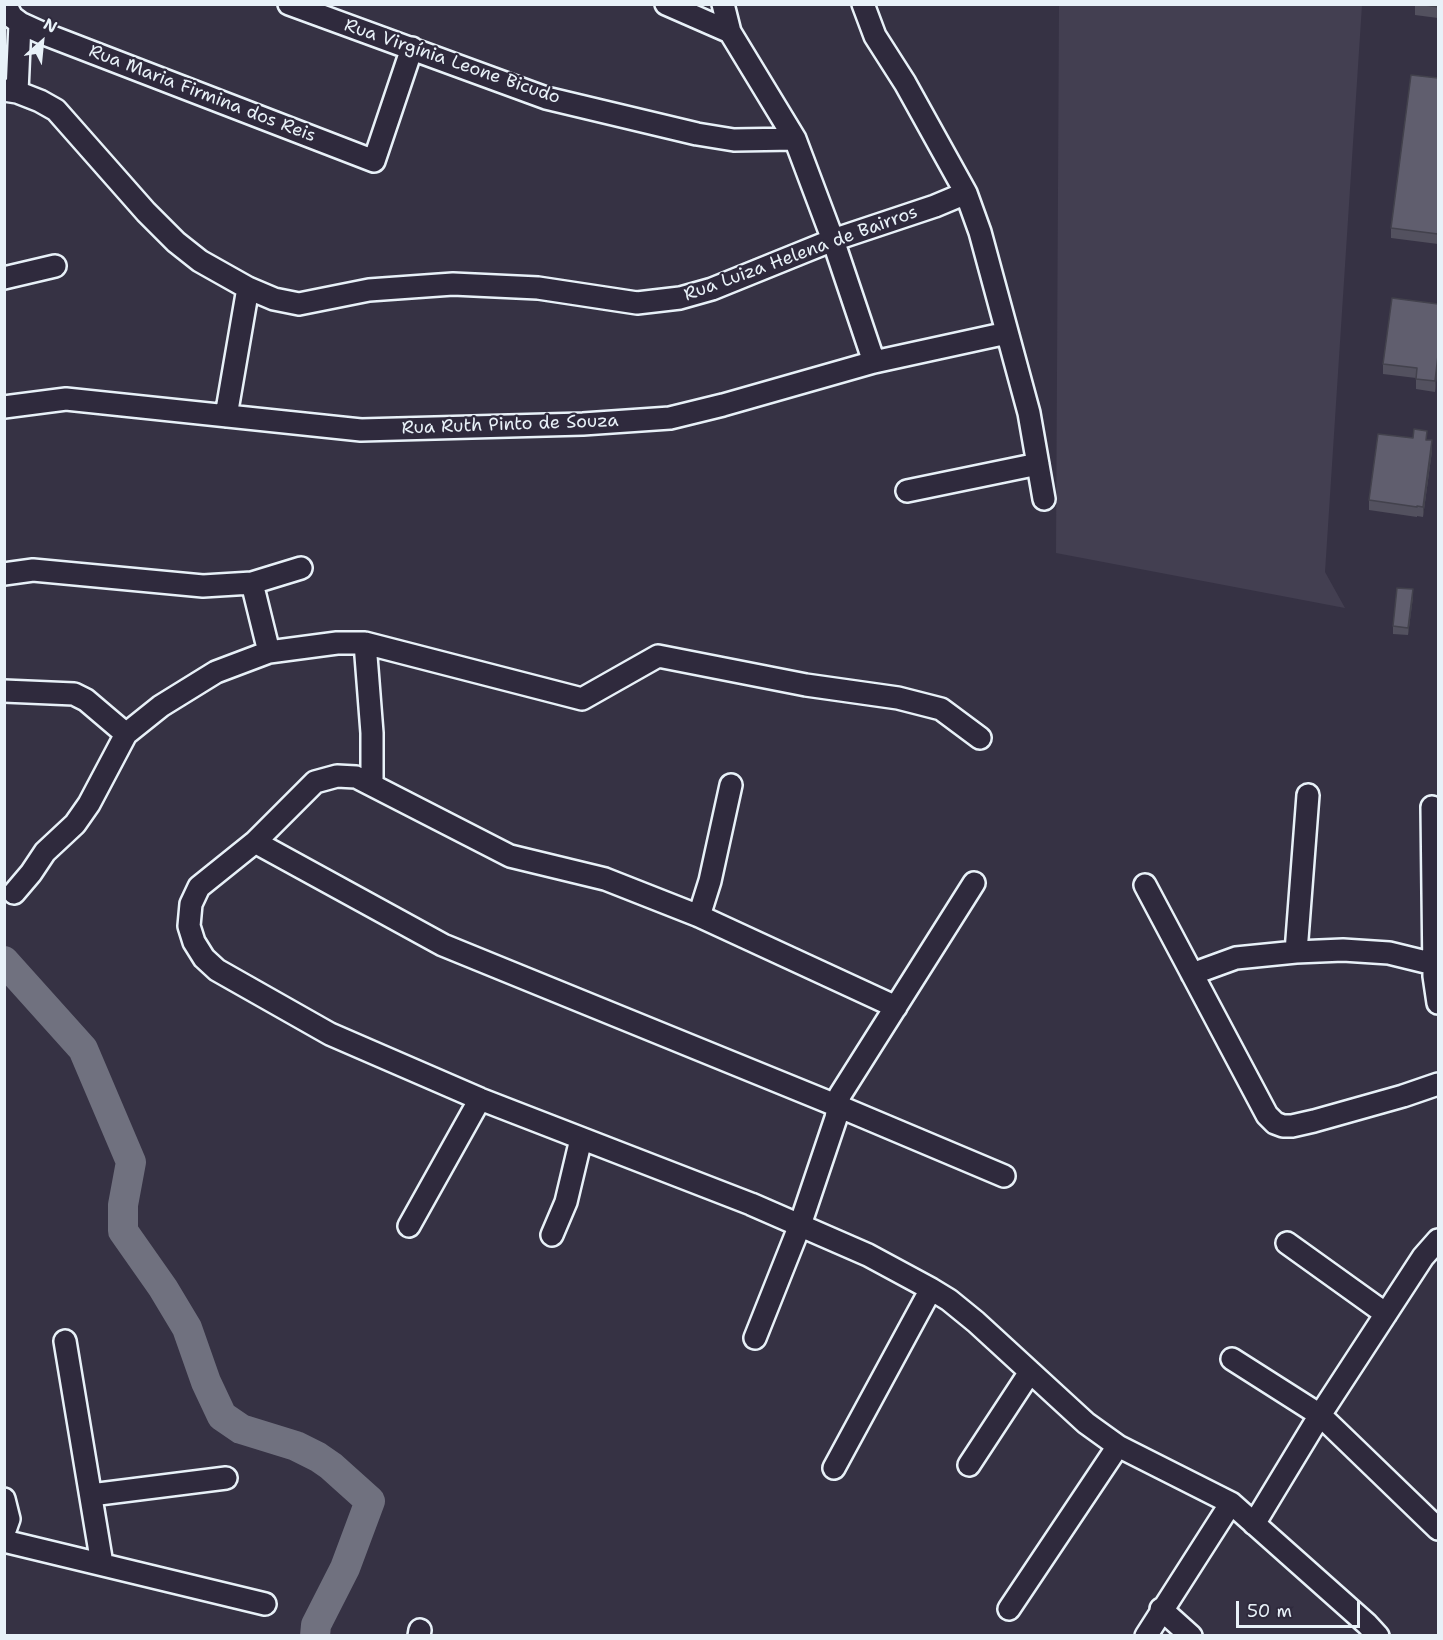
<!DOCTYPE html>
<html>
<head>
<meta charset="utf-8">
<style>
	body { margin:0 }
	#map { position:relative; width:1443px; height:1640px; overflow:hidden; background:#363244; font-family:"Shantell Sans",sans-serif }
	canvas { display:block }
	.frame { position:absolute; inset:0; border:6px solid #e8f1f8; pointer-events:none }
	.north { position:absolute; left:12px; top:12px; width:60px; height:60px; -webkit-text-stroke:4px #2f2a3d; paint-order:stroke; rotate:27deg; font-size:16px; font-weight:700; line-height:24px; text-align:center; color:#e8f1f8 }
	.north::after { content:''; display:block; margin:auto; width:21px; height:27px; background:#e8f1f8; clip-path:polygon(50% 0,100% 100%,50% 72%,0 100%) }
	.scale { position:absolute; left:1236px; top:1601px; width:124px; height:27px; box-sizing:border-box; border:3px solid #e8f1f8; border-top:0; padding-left:8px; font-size:18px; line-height:21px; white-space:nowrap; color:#e8f1f8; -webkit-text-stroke:4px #2f2a3d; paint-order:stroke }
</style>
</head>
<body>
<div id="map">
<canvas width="1443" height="1640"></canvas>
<div class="frame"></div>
<div class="north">N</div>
<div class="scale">50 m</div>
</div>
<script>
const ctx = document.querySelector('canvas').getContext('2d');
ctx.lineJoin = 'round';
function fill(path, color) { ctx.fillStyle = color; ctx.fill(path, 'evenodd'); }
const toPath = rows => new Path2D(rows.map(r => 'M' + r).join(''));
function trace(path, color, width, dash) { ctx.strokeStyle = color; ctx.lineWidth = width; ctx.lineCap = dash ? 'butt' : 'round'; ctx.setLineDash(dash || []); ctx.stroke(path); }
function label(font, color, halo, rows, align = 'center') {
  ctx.font = font + ' "Shantell Sans",sans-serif'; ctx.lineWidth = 4.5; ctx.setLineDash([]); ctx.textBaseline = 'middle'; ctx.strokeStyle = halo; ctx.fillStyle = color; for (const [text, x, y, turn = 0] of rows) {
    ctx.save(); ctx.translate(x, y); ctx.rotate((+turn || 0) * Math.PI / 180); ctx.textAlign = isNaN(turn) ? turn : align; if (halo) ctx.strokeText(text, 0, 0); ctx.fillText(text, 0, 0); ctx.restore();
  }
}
fill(toPath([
	[1059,5,1362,5,1325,572,1345,608,1056,553]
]), '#433f51');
trace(toPath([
	[4,961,83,1049,131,1162,123,1205,123,1231,163,1288,187,1328,206,1382,222,1416,241,1429,296,1446,318,1457,331,1466,370,1501,345,1568,316,1625,315,1636]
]), '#70717f', 30);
const minor = toPath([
	[5,4,12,17,20,23,42,33,374,161,412,48],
	[289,4,546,98,697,134,734,140,795,139],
	[666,4,730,32],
	[723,4,730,32,795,139,833,240,874,362],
	[863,4,875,36,905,83,966,193],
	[4,90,17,92,40,101,56,110,146,212,176,242,200,261,248,288,274,299,299,304,369,290,453,284,538,288,637,303,680,298,712,289,833,240,935,206,966,193,980,232,1029,413,1044,499],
	[17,92,20,23],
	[4,278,55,266],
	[4,407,66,399,361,430,583,424,670,418,723,405,874,362,1007,333],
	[226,416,248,288],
	[907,491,1038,464],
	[4,574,33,570,203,586,252,583,301,568],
	[252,583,269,652],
	[365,643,372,733,372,785],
	[4,691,74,694,86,700,126,734],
	[1432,807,1434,976,1438,1003],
	[255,842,443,945,838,1106,1004,1176],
	[1145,885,1267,1115,1275,1123,1283,1126,1292,1126,1314,1121,1403,1096,1438,1084],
	[14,893,31,873,45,852,75,824,89,804,126,734,161,706,216,672,269,652,337,643,365,643,582,699,658,656,806,685,898,698,941,709,980,738],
	[699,916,710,881,731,785],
	[1296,952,1308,795],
	[1192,974,1236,958,1296,952,1343,950,1389,953,1434,964],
	[896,1007,699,916,605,879,510,856,356,777,337,776,315,782,255,842,199,887,191,904,189,926,194,942,204,958,217,970,330,1034,480,1099,751,1204,868,1255,931,1289,949,1300,976,1322,1086,1423,1118,1446,1231,1503,1367,1624,1378,1636],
	[409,1226,480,1099],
	[552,1235,566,1202,581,1139],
	[1287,1243,1386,1314],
	[755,1338,800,1225,836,1118,840,1095,974,883],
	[65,1341,102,1564],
	[1232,1359,1320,1415,1438,1529],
	[969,1465,1030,1372],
	[834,1468,931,1289],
	[91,1495,226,1478],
	[4,1499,9,1519,4,1533],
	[1254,1524,1320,1415,1423,1257,1438,1240],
	[4,1541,265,1604],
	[1009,1609,1118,1446],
	[1161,1609,1191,1636],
	[419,1636,420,1630],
	[1146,1636,1231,1503]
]);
trace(minor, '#e8f1f8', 26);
trace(minor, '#2f2a3d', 21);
fill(toPath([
	[1415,4,1438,4,1438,18,1415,15],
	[1438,78,1438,244,1391,238,1391,228],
	[1438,304,1438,365,1435,392,1416,389,1416,378,1383,374,1383,364],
	[1427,440,1432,451,1423,517,1417,516,1417,517,1369,510,1369,500],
	[1413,597,1408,635,1393,634,1393,626]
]), '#53515f');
fill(toPath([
	[1438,355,1438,365,1435,392,1435,381],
	[1432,440,1432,451,1423,517,1423,507],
	[1413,589,1413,597,1408,635,1408,628]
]), '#43424d');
const building = toPath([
	[1419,4,1438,4,1438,7,1419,4],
	[1411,75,1438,78,1438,234,1391,228,1411,75],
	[1392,298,1438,304,1438,355,1435,381,1416,379,1417,368,1383,364,1392,298],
	[1414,429,1427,431,1426,440,1432,440,1423,507,1417,506,1417,507,1369,500,1378,434,1413,438,1414,429],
	[1397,588,1413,589,1408,628,1393,626,1397,588]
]);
fill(building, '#605e6e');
trace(building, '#43424d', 1.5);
label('18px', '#e8f1f8', '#2f2a3d', [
	["Rua Virgínia Leone Bicudo",452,62,19],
	["Rua Maria Firmina dos Reis",202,94,21],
	["Rua Luiza Helena de Bairros",801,254,-20],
	["Rua Ruth Pinto de Souza",510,425,-2]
]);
</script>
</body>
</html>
